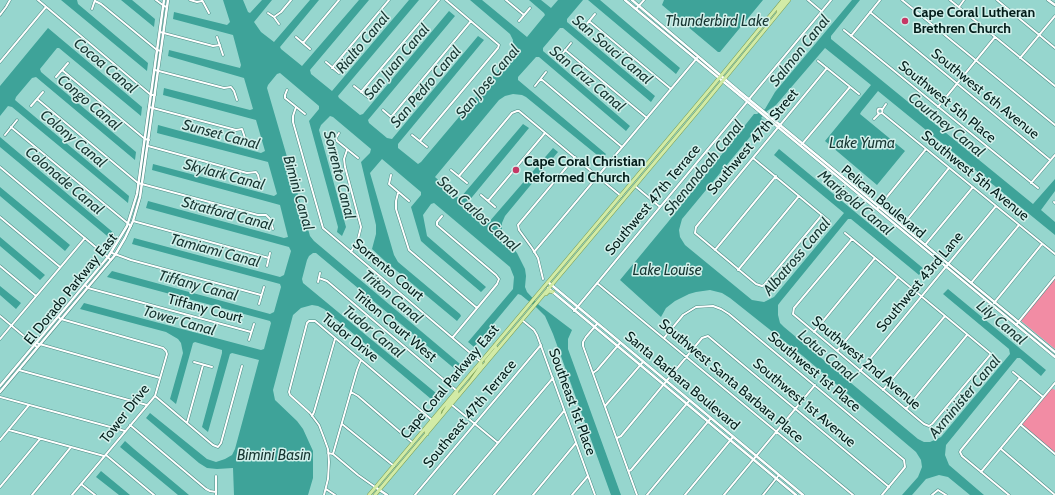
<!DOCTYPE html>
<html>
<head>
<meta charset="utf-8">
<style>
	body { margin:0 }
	canvas { display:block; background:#96d6ce }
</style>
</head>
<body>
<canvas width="1055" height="495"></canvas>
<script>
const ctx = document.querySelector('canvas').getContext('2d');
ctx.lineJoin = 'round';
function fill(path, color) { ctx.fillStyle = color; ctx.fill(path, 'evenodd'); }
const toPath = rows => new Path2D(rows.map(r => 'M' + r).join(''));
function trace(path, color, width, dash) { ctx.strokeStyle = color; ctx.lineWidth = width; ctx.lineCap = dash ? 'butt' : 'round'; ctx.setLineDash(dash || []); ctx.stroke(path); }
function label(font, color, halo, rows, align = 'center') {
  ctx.font = font + ' Cabin,sans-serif'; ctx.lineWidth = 3; ctx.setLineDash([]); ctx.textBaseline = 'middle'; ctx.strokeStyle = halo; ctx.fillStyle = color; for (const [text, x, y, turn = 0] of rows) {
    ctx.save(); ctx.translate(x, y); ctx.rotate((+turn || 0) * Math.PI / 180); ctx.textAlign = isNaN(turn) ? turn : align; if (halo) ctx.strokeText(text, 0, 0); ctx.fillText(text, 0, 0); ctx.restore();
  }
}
fill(toPath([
	[1055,277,1055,349,1020,320],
	[1051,388,1055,390,1055,454,1020,425]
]), '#f28ca4');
fill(toPath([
	[61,0,77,0,78,4,148,63,147,71],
	[121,0,132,0,155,19,154,27],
	[223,0,243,0,248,12,250,13,262,0,272,0,254,22,261,32,274,42,310,0,319,0,280,47,281,49,302,66,359,0,369,0,310,70,311,74,332,91,409,0,419,0,338,96,339,98,360,115,363,114,449,11,455,16,368,120,369,123,387,138,392,139,478,36,484,40,398,144,398,148,418,164,421,162,507,60,512,52,513,40,510,34,470,0,482,0,527,37,545,15,544,13,529,0,541,0,551,8,558,0,583,0,567,19,567,22,655,96,651,102,563,28,560,28,543,48,543,51,630,126,626,131,539,57,536,57,518,77,518,80,606,154,602,159,526,97,522,95,513,94,505,96,499,100,435,177,457,197,461,197,523,124,529,128,468,202,468,206,489,222,553,148,558,152,505,216,502,223,502,230,505,238,517,253,525,269,526,276,525,287,527,292,539,305,572,330,568,339,568,349,621,495,611,495,553,334,545,316,537,308,521,295,518,294,474,347,468,342,513,289,514,277,510,267,434,203,431,204,423,215,427,236,486,287,481,292,430,249,421,241,411,207,421,195,421,192,382,159,370,173,394,255,398,262,460,314,461,316,457,321,385,261,372,249,376,234,376,225,361,162,370,153,371,149,333,117,330,116,321,125,319,130,346,227,342,236,337,232,338,227,309,121,319,109,319,106,280,73,277,74,268,85,267,88,310,236,314,241,466,369,462,375,316,253,313,253,309,256,307,260,302,279,303,283,442,398,437,404,324,309,318,306,312,305,301,308,293,315,273,390,275,400,297,421,303,429,313,451,313,478,308,495,234,495,233,468,217,469,207,468,199,463,146,418,150,413,207,459,216,462,225,459,232,455,235,449,259,360,232,353,230,354,208,432,202,427,222,353,222,350,195,342,193,343,176,404,170,399,183,353,181,343,178,339,166,332,80,309,84,303,261,350,264,349,271,323,270,321,107,277,112,271,270,314,274,312,281,287,280,284,132,244,134,238,280,277,284,275,291,251,289,247,146,208,148,201,284,238,288,237,280,205,152,170,153,164,274,196,277,194,268,162,157,133,158,125,261,153,265,151,256,120,163,95,164,88,250,110,253,109,244,78,168,56,169,50,240,68,241,65,233,35,173,19,174,12,227,25,230,22],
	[588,0,600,0,680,68,676,74],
	[664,0,763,0,720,52,718,52,662,5],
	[852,0,860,0,831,36,831,39,1033,204,1055,179,1055,191,1041,210,1055,222,1055,235,878,91,861,112,860,114,905,151,877,185,825,141,871,85,825,48,776,105,767,111,761,118,764,120,682,219,679,230,680,237,685,245,752,300,764,302,774,297,844,213,774,155,779,149,924,269,919,275,851,219,848,219,781,301,778,305,778,315,780,323,784,327,918,439,924,442,930,442,941,437,1010,354,1009,349,943,294,948,289,1046,370,1041,376,1020,358,1017,358,946,445,945,455,949,465,984,495,970,495,948,477,939,475,926,479,912,495,902,495,918,477,922,467,921,460,916,452,803,356,730,298,722,293,710,290,696,292,689,294,675,301,666,308,661,317,620,280,668,222,754,114,757,114,765,109,775,92],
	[48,28,142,107,141,116,59,48,57,48,40,69,41,72,136,152,135,160,36,77,32,78,16,97,15,100,129,196,128,203,12,107,8,106,0,116,0,86],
	[0,137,115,234,112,240,0,147],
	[0,187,70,245,65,251,0,196],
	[0,237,45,275,40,280,0,246],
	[0,286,21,303,16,309,0,295],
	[125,441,134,449,189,495,178,495,120,447],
	[101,471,124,490,130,495,119,495,96,477]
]), '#3ea399');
const street = toPath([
	[38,0,151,95,155,95],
	[156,0,164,6,167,7],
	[190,0,197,2,202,1],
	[202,0,209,13],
	[506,0,524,15],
	[808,0,821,11],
	[902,0,1055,125],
	[950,0,1055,86],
	[997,0,1055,48],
	[95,1,101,4,157,50,161,51],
	[959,7,964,0],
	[92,9,95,0],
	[636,9,644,0],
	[870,12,1050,160],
	[268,13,274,17,279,24],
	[0,15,6,7,10,0],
	[274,17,281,12,291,0],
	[519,21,530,8],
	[589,21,671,89],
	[585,26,595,14],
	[844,30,1038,188],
	[160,32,213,46,220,45],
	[851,36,880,0],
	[217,37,223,55],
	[296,37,310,49],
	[303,43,339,0],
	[565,50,647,118],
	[559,58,571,43],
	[1020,58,1055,16],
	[818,61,859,94],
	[0,62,46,7],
	[326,62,339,73],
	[332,68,389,0],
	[62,70,145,139,149,140],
	[155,70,224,88,231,87,234,91,237,100],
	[56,77,68,63],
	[541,79,622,147],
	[354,86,369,98],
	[535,86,546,72],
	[287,90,285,95,285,98,305,114],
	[361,92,439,0],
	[37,99,138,183,258,215,266,215,270,219,273,229],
	[749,99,831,0],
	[31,106,43,92],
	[149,107,236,130,242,129,247,144],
	[296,107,293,116,293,122,323,228,481,362],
	[938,107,995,37],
	'877.5 111a2.5 2.5 0 1 1 5 0a2.5 2.5 0 1 1-5 0Z',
	[383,110,398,123],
	[882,110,886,104],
	[882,113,1055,254],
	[391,117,471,21],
	[874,119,879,114],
	[11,127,131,226],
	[339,133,336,138,337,141,358,158],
	[5,135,17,120],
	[412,135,427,147],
	[420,141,498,48,499,45,446,0],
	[802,144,850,87],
	[148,146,247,173,256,172,258,175,261,188],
	[347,150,344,159,345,167,361,227,358,239,351,252],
	[753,158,829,221],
	[0,167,111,260],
	[451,170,467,183],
	[391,175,389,184,409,201],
	[459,176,512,113,517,111,519,111,621,196],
	[1031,183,1055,155],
	[635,186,660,207],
	[398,193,396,201,396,209,409,250,477,308],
	[481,195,495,207],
	[488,201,545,133],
	[1054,202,1055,203],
	[877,209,926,149],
	[822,215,764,285,762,286,756,284,695,233,696,227,827,68],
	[442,216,437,222,437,225,496,275,499,279,497,284,453,337],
	[0,217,60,267],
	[133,221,269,258],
	[902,226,949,168],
	[845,233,997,359],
	[852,239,794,308,793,314,924,424,929,426,932,424,991,354],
	[925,245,973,187],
	[715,250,776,176],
	[534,252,697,58],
	[112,253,131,260,261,295],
	[0,266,36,296],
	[267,266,270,253],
	[738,270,799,196],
	[319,278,327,281,457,391],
	[543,279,538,258,532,248,519,230,518,225,575,157],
	[318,282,320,273],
	[597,283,853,495],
	[971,283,1019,225],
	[85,285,88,288,251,332],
	[994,303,1042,244],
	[259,304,264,287],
	[574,311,747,102],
	[0,316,37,347],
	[58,317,61,319,163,348,166,351,167,354,155,396,72,495],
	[522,320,534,330,537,335,595,495],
	[597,324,586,337,583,342,583,346,637,495],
	[1016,325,1055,277],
	[814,332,875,258],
	[664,338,683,315,696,307,713,306,721,309,729,314,904,460,905,467,882,495],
	[0,339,85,238],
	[249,340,254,324],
	[36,343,160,378],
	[837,351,898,277],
	[194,362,212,367],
	[19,370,147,405],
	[860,371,996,206],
	[1013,372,1043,397],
	[593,373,597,370,620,343],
	[883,390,945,316],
	[351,392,358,396,413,443],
	[155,396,213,445,218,447,221,443,242,366],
	[0,397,125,431],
	[452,405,498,443],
	[605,406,643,362],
	[906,409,967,335],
	[312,416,314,412,335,339],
	[187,423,203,365],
	[342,424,394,466],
	[130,425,206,489,210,491,216,492],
	[1021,425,1055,454],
	[9,430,104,456],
	[617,438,621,436,702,338,708,336,889,487],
	[0,440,29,405],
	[1001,449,1055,495],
	[328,453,333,454,358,475,375,487],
	[333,454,357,370,361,360],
	[106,455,154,495],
	[629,471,631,470,689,401],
	[981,472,1055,383],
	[81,484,95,495],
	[0,487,40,439],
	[326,489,335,495],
	[32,495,71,447],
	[216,495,216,476],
	[324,495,328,479,329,462,328,449,324,438,319,425,310,413,290,395,289,392,307,323,309,321,315,321,432,420],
	[415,495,541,345],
	[454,495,553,378],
	[494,495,564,411],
	[533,495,576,443],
	[572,495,588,476],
	[647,495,711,418],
	[685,495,733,437],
	[724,495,815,385],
	[763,495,779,475],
	[932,495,938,490,946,495],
	[1009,495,962,456,960,452,961,450,1020,378]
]);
const secondary = toPath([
	[625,0,1055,357],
	[632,0,740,92,1055,352],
	[1048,0,1055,5],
	[548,282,803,495],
	[548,288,796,495],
	[0,386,108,257,127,226,137,194,164,0],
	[0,392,115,255,125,238,133,221,140,197,168,0],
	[375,487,387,495]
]);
const primary = toPath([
	[778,12,779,8,786,0],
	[546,294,549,291,553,292],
	[486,361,496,349,495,345],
	[470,382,481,366,481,362],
	[444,412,447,407,457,394,457,391],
	[427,434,426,432,439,415,440,411],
	[369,495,711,88,783,0],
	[375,495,703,105,789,0]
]);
trace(street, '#4c8b84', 3);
trace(secondary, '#4c8b84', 3.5);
trace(primary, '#769a4e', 4);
trace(street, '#fff', 2);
trace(secondary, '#fff', 2.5);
trace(primary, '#d2eba6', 3);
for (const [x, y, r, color] of [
	[905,21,4,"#c53865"],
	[516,170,4,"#c53865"]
]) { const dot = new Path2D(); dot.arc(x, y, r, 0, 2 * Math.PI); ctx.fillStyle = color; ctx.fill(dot); trace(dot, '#d1f0eb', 1.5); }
label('bold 14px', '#031d1a', '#d1f0eb', [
	["Cape Coral Lutheran",913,13],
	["Brethren Church",913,29],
	["Cape Coral Christian",524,162],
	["Reformed Church",524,178]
], 'left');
label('14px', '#031d1a', '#d1f0eb', [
	["Southwest 6th Avenue",985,94,39],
	["Southwest 5th Place",947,102,39],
	["Southwest 47th Street",753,142,-50],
	["Southwest 5th Avenue",975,176,39],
	["Southwest 47th Terrace",653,200,-50],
	["Pelican Boulevard",883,202,40],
	["Sorrento Court",388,270,40],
	["Southwest 43rd Lane",920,282,-50],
	["El Dorado Parkway East",71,289,-51],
	["Tiffany Court",205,309,15],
	["Triton Court West",395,326,40],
	["Tudor Drive",350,338,39],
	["Southwest 2nd Avenue",866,363,40],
	["Southwest 1st Place",814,372,40],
	["Santa Barbara Boulevard",682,381,40],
	["Southwest Santa Barbara Place",731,381,40],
	["Cape Coral Parkway East",450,382,-50],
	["Southeast 1st Place",572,402,70],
	["Southwest 1st Avenue",804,403,40],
	["Tower Drive",125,414,-52],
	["Southeast 47th Terrace",470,414,-50]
]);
label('italic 15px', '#173632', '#d1f0eb', [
	["Thunderbird Lake",717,22],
	["Rialto Canal",363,43,-50],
	["San Souci Canal",612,50,40],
	["Salmon Canal",800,51,-51],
	["San Juan Canal",397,62,-50],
	["Cocoa Canal",105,66,40],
	["San Cruz Canal",587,79,40],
	["San Jose Canal",488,82,-50],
	["San Pedro Canal",426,87,-50],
	["Congo Canal",89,103,40],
	["Courtney Canal",946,125,39],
	["Sunset Canal",221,135,15],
	["Colony Canal",73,139,40],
	["Lake Yuma",862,144],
	["Shenandoah Canal",704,168,-51],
	["Skylark Canal",224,175,15],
	["Sorrento Canal",339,175,76],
	["Colonade Canal",64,181,40],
	["Bimini Canal",298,193,74],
	["Marigold Canal",855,203,40],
	["Stratford Canal",227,214,15],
	["San Carlos Canal",478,214,42],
	["Tamiami Canal",215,251,15],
	["Albatross Canal",797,257,-50],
	["Lake Louise",667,271],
	["Tiffany Canal",198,286,15],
	["Triton Canal",392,297,40],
	["Tower Canal",179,321,16],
	["Lily Canal",1001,323,40],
	["Tudor Canal",373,332,39],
	["Lotus Canal",827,356,40],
	["Axminister Canal",965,397,-50],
	["Bimini Basin",274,456]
]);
</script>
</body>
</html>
